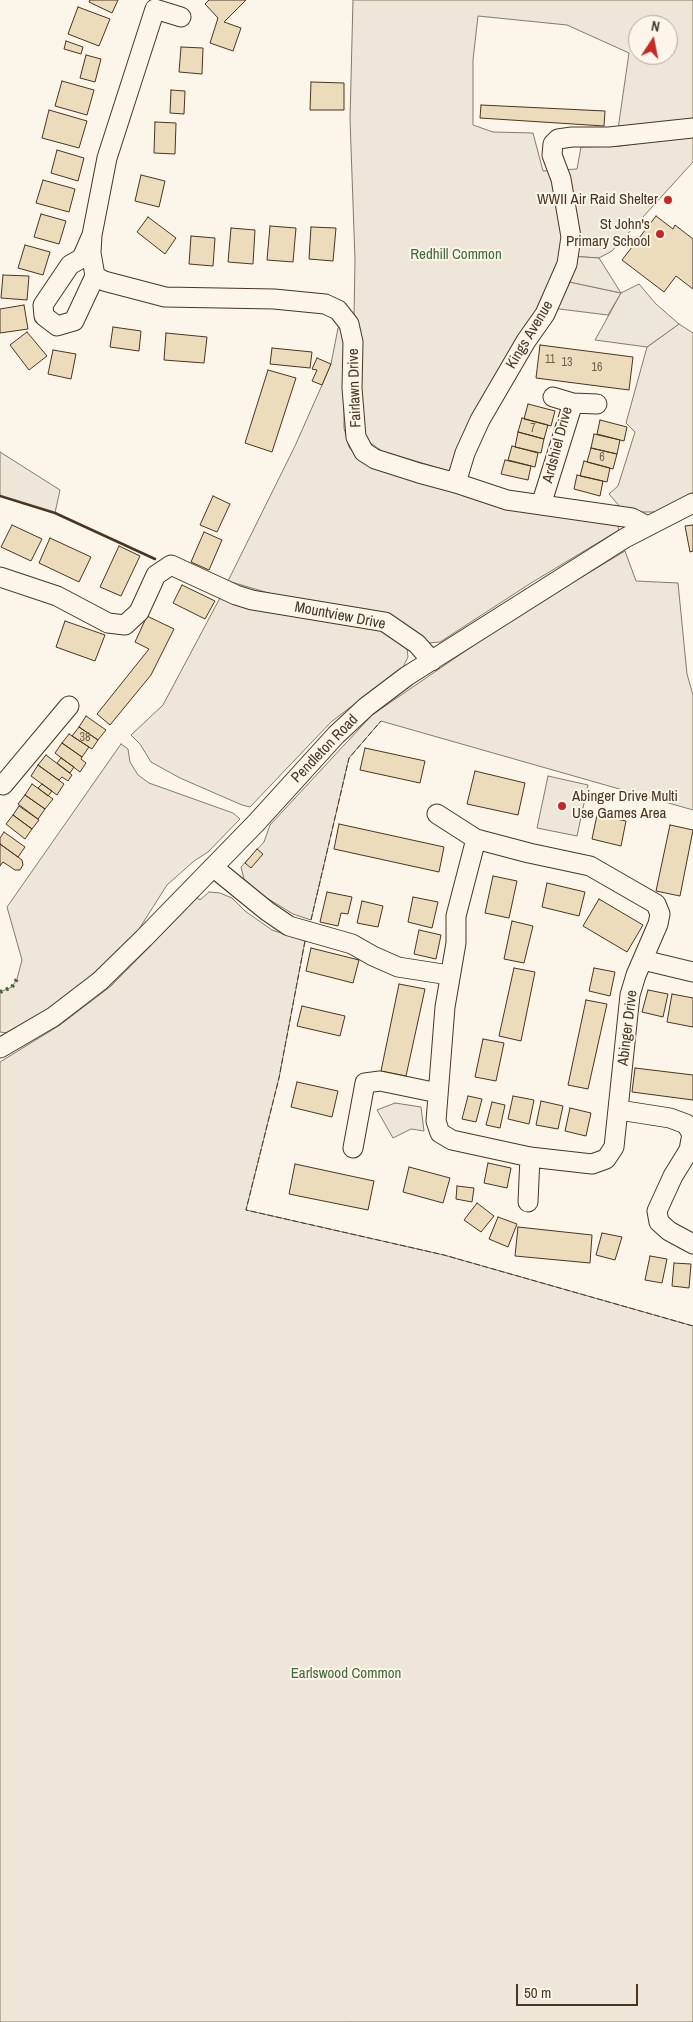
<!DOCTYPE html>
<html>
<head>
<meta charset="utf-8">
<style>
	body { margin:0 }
	#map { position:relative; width:693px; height:2022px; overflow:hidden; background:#fbf6e9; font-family:"Archivo Narrow",sans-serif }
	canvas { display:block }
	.north { position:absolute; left:628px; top:15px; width:50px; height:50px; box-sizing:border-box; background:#fbf6e9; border:1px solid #b4a999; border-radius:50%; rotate:11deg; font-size:14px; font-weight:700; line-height:20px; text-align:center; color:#4a3520 }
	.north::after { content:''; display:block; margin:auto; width:18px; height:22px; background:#c62828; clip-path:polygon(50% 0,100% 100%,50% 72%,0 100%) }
	.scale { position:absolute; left:516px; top:1984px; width:122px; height:22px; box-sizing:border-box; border:2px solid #4a3520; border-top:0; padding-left:6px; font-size:15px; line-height:18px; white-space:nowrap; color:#4a3520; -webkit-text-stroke:4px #fbf6e9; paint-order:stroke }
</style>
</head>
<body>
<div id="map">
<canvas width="693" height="2022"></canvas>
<div class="north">N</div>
<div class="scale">50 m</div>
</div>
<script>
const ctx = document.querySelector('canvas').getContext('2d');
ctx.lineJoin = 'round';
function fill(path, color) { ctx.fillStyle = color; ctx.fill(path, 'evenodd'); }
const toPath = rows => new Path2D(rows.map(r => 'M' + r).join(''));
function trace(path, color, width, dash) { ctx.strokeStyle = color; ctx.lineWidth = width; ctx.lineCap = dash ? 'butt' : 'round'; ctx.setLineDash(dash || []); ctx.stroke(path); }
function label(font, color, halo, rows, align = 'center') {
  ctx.font = font + ' "Archivo Narrow",sans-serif'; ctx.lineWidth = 4; ctx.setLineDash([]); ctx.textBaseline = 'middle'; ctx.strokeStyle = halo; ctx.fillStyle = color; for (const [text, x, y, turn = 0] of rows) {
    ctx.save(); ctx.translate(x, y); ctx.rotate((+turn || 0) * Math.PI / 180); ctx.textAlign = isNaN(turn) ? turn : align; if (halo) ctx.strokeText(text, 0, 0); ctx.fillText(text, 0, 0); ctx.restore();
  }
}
const green = toPath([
	[353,0,693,0,693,120,618,129,629,53,567,25,478,16,473,60,473,125,493,132,533,133,543,171,577,169,581,147,620,146,682,137,693,130,693,162,612,251,599,258,568,256,561,280,621,293,608,315,543,307,452,472,382,451,369,442,361,427,354,316,355,260,350,119,353,0],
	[638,25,668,25,668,55,638,55,638,25],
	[679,324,693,333,693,495,656,512,641,512,621,508,609,494,618,486,635,432,626,423,647,347,679,324],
	[341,326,344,340,344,428,349,447,359,460,380,468,617,523,619,530,531,583,440,642,428,643,378,612,272,594,228,581,295,446,322,385,331,364,338,328,341,326],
	[0,452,60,490,55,513,0,496,0,452],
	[625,551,636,581,678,583,687,674,693,695,693,810,381,721,349,758,311,920,293,914,262,895,244,879,241,867,264,842,270,825,372,715,512,619,625,551],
	[221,596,385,630,407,648,408,657,403,667,331,722,250,807,242,805,180,778,151,762,140,744,131,735,163,705,221,596],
	[121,744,128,749,130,762,138,775,149,783,233,813,240,819,208,852,194,861,167,885,132,940,108,961,74,990,42,1013,7,1033,0,1032,0,992,12,987,17,979,22,960,7,907,121,744],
	[548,776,588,785,577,836,537,828,548,776],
	[209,892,220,893,232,898,245,911,272,930,305,941,279,1078,246,1210,444,1255,693,1326,693,2022,0,2022,0,1062,60,1025,111,986,197,898,200,900,209,892],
	[395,1103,421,1107,424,1131,411,1129,393,1138,377,1110,395,1103]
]);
fill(green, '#ede6d9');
trace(green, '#887966', 1);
const parking = toPath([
	[568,256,599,258,621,293,639,284,656,304,679,324,647,347,595,340,621,293,560,280,568,256]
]);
fill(parking, '#ede7d9');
trace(parking, '#887966', 1);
const building = toPath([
	[90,0,118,0,112,13,89,2,90,0],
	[209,0,246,0,224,22,241,28,233,51,210,43,218,18,205,4,209,0],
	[78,7,110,19,99,46,68,34,78,7],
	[66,41,83,47,81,54,64,49,66,41],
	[181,47,203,48,202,74,179,72,181,47],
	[86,55,101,59,95,82,80,78,86,55],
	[62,81,94,90,87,115,55,106,62,81],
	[311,82,344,83,344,110,310,110,311,82],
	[171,90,185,91,184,114,170,113,171,90],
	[481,105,605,111,604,126,480,118,481,105],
	[49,110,87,121,79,148,42,138,49,110],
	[155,122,176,123,175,154,154,153,155,122],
	[57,150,84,158,78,181,51,173,57,150],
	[141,175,165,181,159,207,135,201,141,175],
	[43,180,75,189,69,212,36,203,43,180],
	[41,214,66,221,59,244,34,237,41,214],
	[656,216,673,229,675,225,693,239,693,289,676,276,664,292,622,260,656,216],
	[148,217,176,238,165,254,137,232,148,217],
	[270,226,296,228,293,262,267,260,270,226],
	[311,227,336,228,333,261,309,259,311,227],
	[231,228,255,230,253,264,228,262,231,228],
	[191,236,215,238,213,266,189,264,191,236],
	[25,245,50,252,43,275,18,268,25,245],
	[3,275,29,276,27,300,1,298,3,275],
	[24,305,28,329,0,333,0,309,24,305],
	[113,327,141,331,139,351,110,347,113,327],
	[27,332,47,356,29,370,10,345,27,332],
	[166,333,207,337,204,363,164,360,166,333],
	[540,345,633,357,629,390,536,378,540,345],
	[272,348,312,352,310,368,270,364,272,348],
	[53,350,76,354,71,379,48,374,53,350],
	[317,358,331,364,322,385,312,381,317,370,312,369,317,358],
	[268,370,296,378,272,452,245,443,268,370],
	[528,404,555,411,551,426,524,419,528,404],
	[522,418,548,425,544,439,518,432,522,418],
	[600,420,627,427,624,441,597,434,600,420],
	[518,432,544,439,541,453,515,447,518,432],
	[594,434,620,440,617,454,591,448,594,434],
	[512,446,538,453,535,467,508,460,512,446],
	[591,448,617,454,613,469,587,462,591,448],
	[505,460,531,466,528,480,501,474,505,460],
	[584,461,610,468,607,482,580,476,584,461],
	[577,475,603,481,600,496,574,489,577,475],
	[213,496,230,504,217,532,200,525,213,496],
	[12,525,42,539,31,561,1,547,12,525],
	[693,525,693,551,690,552,685,526,693,525],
	[204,532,222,540,209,570,191,562,204,532],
	[50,538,91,557,79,582,39,563,50,538],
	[119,546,140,556,121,596,100,587,119,546],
	[182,585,215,601,205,619,173,603,182,585],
	[147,616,174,629,151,675,110,725,97,714,149,649,135,642,147,616],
	[65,621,105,635,95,661,56,647,65,621],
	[86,716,106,730,98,740,79,727,86,716],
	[79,727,98,740,92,749,72,736,79,727],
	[69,734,89,747,82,757,62,743,69,734],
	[62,743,82,757,81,759,86,763,80,772,55,753,62,743],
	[365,748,425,761,420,783,360,770,365,748],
	[46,755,72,775,68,781,62,777,59,780,38,765,46,755],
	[61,758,74,767,70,773,57,763,61,758],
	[38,765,64,784,57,795,31,776,38,765],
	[475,771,525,783,518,815,467,804,475,771],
	[32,784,53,799,45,809,25,795,32,784],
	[42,784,52,791,48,796,38,788,42,784],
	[25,795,45,809,38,819,18,804,25,795],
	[19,806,39,820,32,829,13,815,19,806],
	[13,815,32,829,25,839,6,824,13,815],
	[597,815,626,821,621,846,592,839,597,815],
	[339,824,444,847,439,872,334,849,339,824],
	[670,825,693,830,680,896,656,891,670,825],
	[4,832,25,847,18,857,0,844,0,838,4,832],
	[0,844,22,860,23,865,20,870,15,870,3,862,0,866,0,844],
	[257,849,263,854,251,868,245,863,257,849],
	[493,876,517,881,509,918,485,913,493,876],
	[547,883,585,892,579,916,542,907,547,883],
	[327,892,352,897,348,914,341,913,338,926,320,922,327,892],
	[413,897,438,902,432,928,408,922,413,897],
	[599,899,643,925,627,952,583,926,599,899],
	[362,901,383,906,378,927,357,923,362,901],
	[512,921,533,926,524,963,504,959,512,921],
	[419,930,441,935,436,959,414,954,419,930],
	[311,948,359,960,353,983,306,971,311,948],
	[514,968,535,972,521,1041,499,1036,514,968],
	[594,968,615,972,610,996,589,991,594,968],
	[399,984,425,989,406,1076,381,1071,399,984],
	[648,990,668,994,663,1017,642,1012,648,990],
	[672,994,693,998,693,1027,667,1022,672,994],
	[586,1000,607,1004,588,1089,568,1085,586,1000],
	[302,1006,345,1016,340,1036,297,1026,302,1006],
	[483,1039,504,1043,496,1081,475,1077,483,1039],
	[635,1068,693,1075,693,1100,632,1092,635,1068],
	[297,1082,338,1091,332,1117,291,1107,297,1082],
	[468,1096,482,1099,476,1122,462,1119,468,1096],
	[513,1096,534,1100,529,1124,508,1119,513,1096],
	[541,1101,563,1106,558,1129,536,1125,541,1101],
	[492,1102,505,1105,500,1128,486,1125,492,1102],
	[570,1108,591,1113,586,1136,565,1131,570,1108],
	[488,1163,511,1168,507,1188,484,1183,488,1163],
	[295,1164,374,1181,368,1210,289,1194,295,1164],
	[409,1167,450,1178,443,1203,403,1192,409,1167],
	[457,1186,474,1188,472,1202,456,1199,457,1186],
	[477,1203,494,1216,481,1232,464,1220,477,1203],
	[498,1217,517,1224,508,1247,489,1239,498,1217],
	[518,1227,592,1235,590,1263,515,1256,518,1227],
	[602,1233,622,1237,615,1260,596,1255,602,1233],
	[650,1256,667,1259,662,1283,645,1280,650,1256],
	[674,1263,691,1264,689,1288,672,1286,674,1263]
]);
fill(building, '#ecdcbc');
trace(building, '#4a3520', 1);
const minor = toPath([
	[92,235,82,258,70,265,43,305,44,316,57,326,74,321,95,276,91,253,92,235,107,158,155,9,181,17],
	[95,276,104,281,165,297,274,299,325,304,338,310,349,324,353,342,352,388,356,437,364,452,375,459,419,473,456,483,507,500,632,518,647,526],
	[573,403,597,404],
	[456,483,465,453,480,420,526,341,545,314,567,264,571,237,561,179,552,155,553,144,558,139,572,137,609,137,693,128],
	[541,505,573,403,553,397],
	[0,577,57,596,108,623,125,625,139,612,156,575,171,565,236,595,252,600,385,622,417,644,432,661],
	[0,783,3,785,69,706],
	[437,814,476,839],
	[476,839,529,853,590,866,656,904,660,914,658,924,636,975,630,995,614,1147,606,1159,592,1164,530,1157,452,1140,440,1133,436,1121,445,1007,456,943,456,916,476,839],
	[213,867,267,911,289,926,352,944,373,956,398,967,449,975],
	[643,960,693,972],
	[0,1048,53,1017,100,981,144,938,256,823,336,735,366,707,407,676,625,538,693,503],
	[619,1110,670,1118,686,1124,692,1134,689,1150,673,1176,657,1211,659,1222,669,1231,693,1244],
	[353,1148,365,1083,380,1081,438,1093],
	[528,1202,530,1157]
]);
trace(minor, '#4a3520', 21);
trace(minor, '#fbf6e9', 19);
trace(toPath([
	[0,992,12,987,17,979]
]), '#436837', 4, [2.5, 4]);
trace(toPath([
	[311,920,349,758,381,721],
	[305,941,279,1078,246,1210,444,1255,693,1326]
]), '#4a3520', 1, [6, 2.5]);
trace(toPath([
	[0,496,55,513,155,559]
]), '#4a3520', 2.5);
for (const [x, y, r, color] of [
	[668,200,5,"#c62828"],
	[660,234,5,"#c62828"],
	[562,806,5,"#c62828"]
]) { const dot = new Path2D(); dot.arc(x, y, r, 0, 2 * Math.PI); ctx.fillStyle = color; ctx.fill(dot); trace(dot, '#fbf6e9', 2); }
label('12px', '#725f47', null, [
	["11",550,360],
	["13",567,363],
	["16",597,368],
	["7",533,429],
	["6",602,458],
	["38",85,738]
]);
label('15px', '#4a3520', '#fbf6e9', [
	["WWII Air Raid Shelter",658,200],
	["St John's",650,225],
	["Primary School",650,242],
	["Abinger Drive Multi",572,797,"left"],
	["Use Games Area",572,814,"left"]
], 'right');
label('15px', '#436837', '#fbf6e9', [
	["Redhill Common",456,255],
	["Earlswood Common",346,1674]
]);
label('15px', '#4a3520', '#fbf6e9', [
	["Kings Avenue",530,335,-59],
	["Fairlawn Drive",355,388,-92],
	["Ardshiel Drive",558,445,-75],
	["Mountview Drive",340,616,11],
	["Pendleton Road",325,749,-46],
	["Abinger Drive",628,1028,-83]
]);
</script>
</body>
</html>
